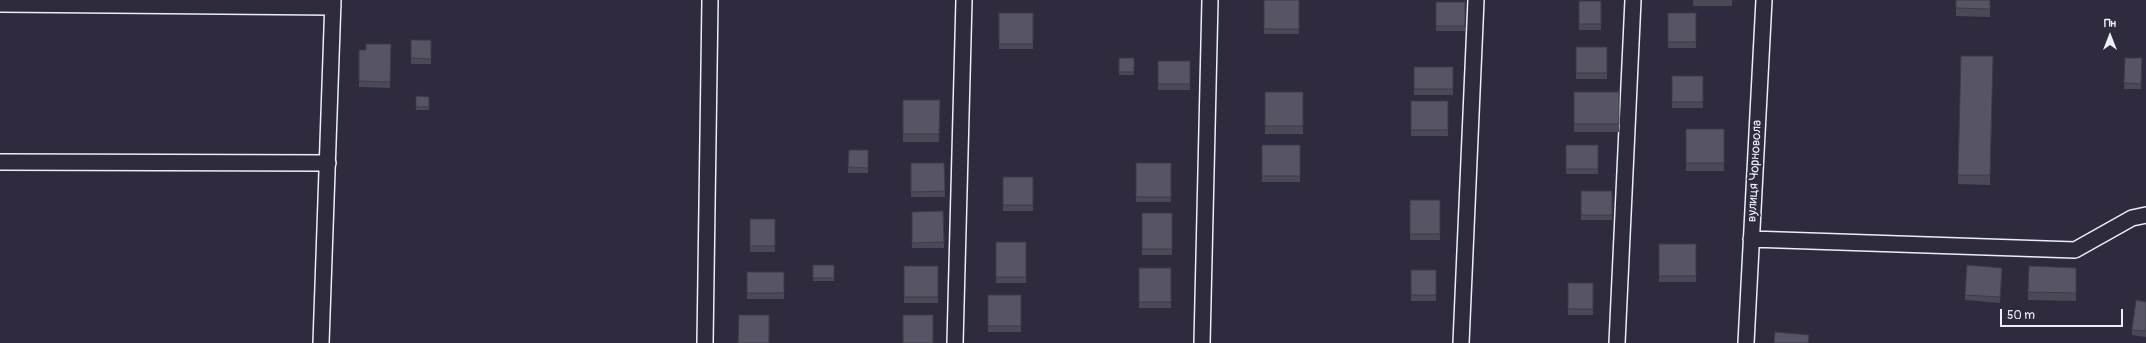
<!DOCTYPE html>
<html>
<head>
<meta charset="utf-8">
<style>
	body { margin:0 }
	#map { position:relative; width:2146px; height:343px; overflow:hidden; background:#2f2a3d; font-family:Pangolin,sans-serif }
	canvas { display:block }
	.north { position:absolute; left:2090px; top:16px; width:40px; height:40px; -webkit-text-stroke:3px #2f2a3d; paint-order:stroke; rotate:0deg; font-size:11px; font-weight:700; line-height:16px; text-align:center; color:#e8f1f8 }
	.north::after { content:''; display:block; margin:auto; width:14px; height:18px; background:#e8f1f8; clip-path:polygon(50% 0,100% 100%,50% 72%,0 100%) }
	.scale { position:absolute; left:2000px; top:309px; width:123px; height:18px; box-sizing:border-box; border:2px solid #e8f1f8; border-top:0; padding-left:5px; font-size:12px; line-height:14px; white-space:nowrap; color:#e8f1f8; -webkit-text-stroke:3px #2f2a3d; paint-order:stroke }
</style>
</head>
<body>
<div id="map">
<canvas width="2146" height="343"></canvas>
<div class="north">Пн</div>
<div class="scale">50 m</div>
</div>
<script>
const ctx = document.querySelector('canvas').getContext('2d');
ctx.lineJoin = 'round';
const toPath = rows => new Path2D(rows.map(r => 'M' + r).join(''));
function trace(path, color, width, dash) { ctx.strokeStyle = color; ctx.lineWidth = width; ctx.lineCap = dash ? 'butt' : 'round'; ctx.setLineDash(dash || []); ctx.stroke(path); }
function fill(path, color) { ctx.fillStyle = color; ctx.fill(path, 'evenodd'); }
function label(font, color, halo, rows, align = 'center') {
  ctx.font = font + ' Pangolin,sans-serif'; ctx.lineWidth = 4; ctx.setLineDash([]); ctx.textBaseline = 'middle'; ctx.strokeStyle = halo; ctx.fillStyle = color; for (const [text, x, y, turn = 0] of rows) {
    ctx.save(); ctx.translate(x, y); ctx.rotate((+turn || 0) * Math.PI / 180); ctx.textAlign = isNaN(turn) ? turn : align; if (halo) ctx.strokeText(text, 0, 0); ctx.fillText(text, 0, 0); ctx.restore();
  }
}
const minor = toPath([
	[0,4,333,7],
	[0,162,328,163],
	[1751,239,2075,250,2132,218,2146,215],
	[321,343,333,0],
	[705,343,710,0],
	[955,343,964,0],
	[1202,343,1210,0],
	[1461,343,1476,0],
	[1617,343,1633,0],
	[1746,343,1764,0]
]);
trace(minor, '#e8f1f8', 18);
trace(minor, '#2f2a3d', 15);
fill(toPath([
	[1264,0,1299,0,1299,34,1264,34],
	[1693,0,1732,0,1732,6,1693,6],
	[1990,0,1990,17,1956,16,1956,8],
	[1579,1,1601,1,1601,30,1579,30],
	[1436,2,1465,2,1465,31,1436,31],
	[999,13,1033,13,1033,49,999,49],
	[1668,13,1696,13,1696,48,1668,48],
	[411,40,431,40,431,64,411,64],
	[391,44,390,88,359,87,359,50,366,50],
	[1576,47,1607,47,1607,79,1576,79],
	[1961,56,1993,56,1990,185,1958,184],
	[1119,58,1134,58,1134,75,1119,75],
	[2125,58,2142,58,2141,89,2124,89],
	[1158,61,1190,61,1190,90,1158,90],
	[1414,67,1453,67,1453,95,1414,95],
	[1672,76,1703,76,1703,108,1672,108],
	[1265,92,1303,92,1303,134,1265,134],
	[1574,92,1619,92,1619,132,1574,132],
	[416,96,429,97,429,110,416,110],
	[903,100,940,100,939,142,903,142],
	[1411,101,1448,101,1448,136,1411,136],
	[1686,129,1724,129,1724,171,1686,171],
	[1262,145,1300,145,1300,182,1262,182],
	[1566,145,1598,145,1598,174,1566,174],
	[849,150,868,150,868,173,848,173],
	[911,163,944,163,945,197,911,197],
	[1136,163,1171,163,1171,202,1136,202],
	[1003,177,1033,177,1033,211,1003,211],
	[1581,191,1612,191,1612,220,1581,220],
	[1410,200,1440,200,1440,240,1410,240],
	[943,211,944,248,912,248,912,212],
	[1142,213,1172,213,1172,255,1142,255],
	[750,219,775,219,775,252,750,252],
	[996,242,1026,242,1026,283,996,283],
	[1659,244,1696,244,1696,282,1659,282],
	[813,265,834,265,834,281,813,281],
	[904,266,938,266,938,303,904,303],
	[1139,268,1171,268,1171,308,1139,308],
	[1411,270,1436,270,1436,301,1411,301],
	[747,272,784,272,784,299,747,299],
	[2002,273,2000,303,1965,300,1965,295],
	[2076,276,2076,301,2028,300,2028,292],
	[1568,283,1593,283,1593,315,1568,315],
	[988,295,1021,295,1021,332,988,332],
	[2146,302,2146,337,2132,335,2132,330]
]), '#4b4957');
const building = toPath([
	[1264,0,1299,0,1299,29,1264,29,1264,0],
	[1956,0,1990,0,1990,9,1956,8,1956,0],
	[1579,1,1601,1,1601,24,1579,24,1579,1],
	[1436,2,1465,2,1465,26,1436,26,1436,2],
	[999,13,1033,13,1033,44,999,44,999,13],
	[1668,13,1696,13,1696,42,1668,42,1668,13],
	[411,40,431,40,431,59,411,58,411,40],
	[366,44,391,44,390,82,359,81,359,50,366,50,366,44],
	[1576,47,1607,47,1607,73,1576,73,1576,47],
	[1961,56,1993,56,1990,175,1958,175,1961,56],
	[1119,58,1134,58,1134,72,1119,72,1119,58],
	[2125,58,2142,58,2141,84,2124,83,2125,58],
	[1158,61,1190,61,1190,84,1158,84,1158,61],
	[1414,67,1453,67,1453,89,1414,89,1414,67],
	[1672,76,1703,76,1703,102,1672,102,1672,76],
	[1265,92,1303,92,1303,126,1265,126,1265,92],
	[1574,92,1619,92,1619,124,1574,124,1574,92],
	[416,96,429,97,429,107,416,107,416,96],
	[903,100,940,100,939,134,903,134,903,100],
	[1411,101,1448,101,1448,130,1411,130,1411,101],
	[1686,129,1724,129,1724,163,1686,163,1686,129],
	[1262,145,1300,145,1300,176,1262,176,1262,145],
	[1566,145,1598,145,1598,169,1566,169,1566,145],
	[849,150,868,150,868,168,848,167,849,150],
	[911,163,944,163,945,191,911,192,911,163],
	[1136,163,1171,163,1171,197,1136,197,1136,163],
	[1003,177,1033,177,1033,205,1003,205,1003,177],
	[1581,191,1612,191,1612,215,1581,215,1581,191],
	[1410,200,1440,200,1440,234,1410,234,1410,200],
	[943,211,944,242,912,243,912,212,943,211],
	[1142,213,1172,213,1172,249,1142,249,1142,213],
	[750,219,775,219,775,246,750,246,750,219],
	[996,242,1026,242,1026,277,996,277,996,242],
	[1659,244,1696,244,1696,276,1659,276,1659,244],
	[813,265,834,265,834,278,813,278,813,265],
	[1967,265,2002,268,2000,297,1965,295,1967,265],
	[904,266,938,266,938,297,904,297,904,266],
	[2029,266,2076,268,2076,293,2028,292,2029,266],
	[1139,268,1171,268,1171,302,1139,302,1139,268],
	[1411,270,1436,270,1436,295,1411,295,1411,270],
	[747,272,784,272,784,293,747,293,747,272],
	[1568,283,1593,283,1593,309,1568,309,1568,283],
	[988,295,1021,295,1021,326,988,326,988,295],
	[2136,300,2146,302,2146,331,2132,330,2136,300],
	[739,315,769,315,769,343,738,343,739,315],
	[903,315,933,315,933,343,903,343,903,315],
	[1775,332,1809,335,1808,343,1774,343,1775,332]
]);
fill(building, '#575565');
trace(building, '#3d3c47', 1);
label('13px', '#e8f1f8', '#2f2a3d', [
	["вулиця Чорновола",1755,171,-87]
]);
</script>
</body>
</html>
